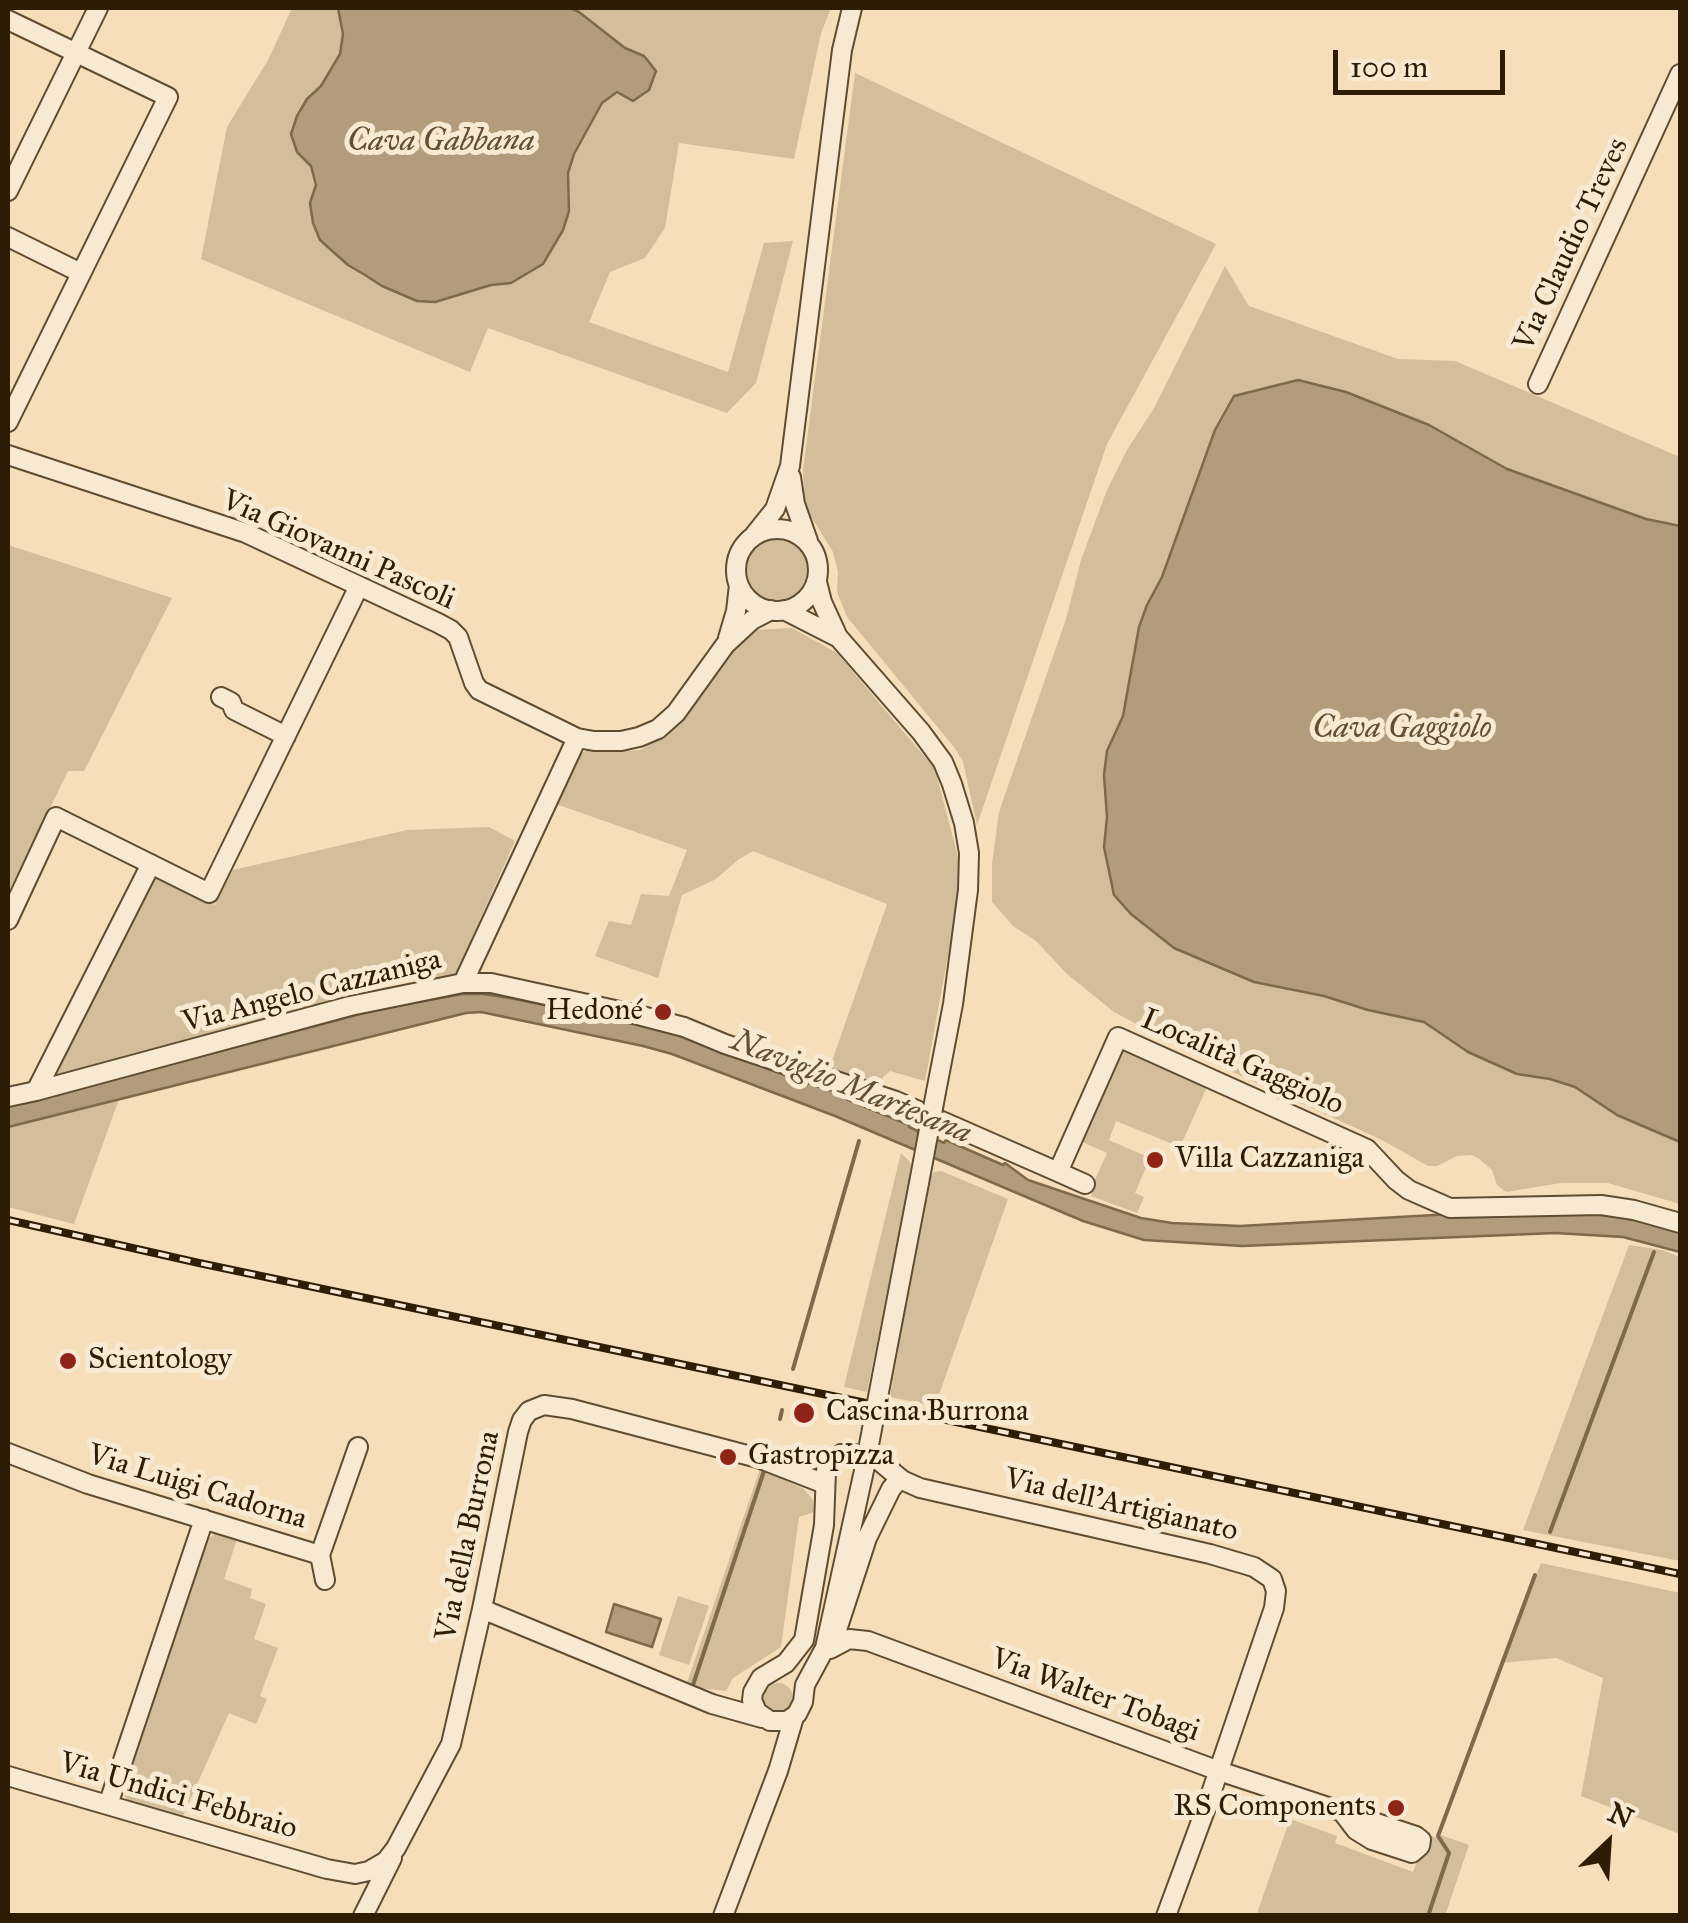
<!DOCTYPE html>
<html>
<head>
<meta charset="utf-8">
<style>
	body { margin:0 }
	#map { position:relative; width:1688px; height:1923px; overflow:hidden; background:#f5deb9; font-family:"IM FELL Great Primer",serif }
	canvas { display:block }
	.frame { position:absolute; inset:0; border:10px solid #2f1c04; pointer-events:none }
	.north { position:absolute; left:1558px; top:1793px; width:100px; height:100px; -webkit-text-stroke:8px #f8ead2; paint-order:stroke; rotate:25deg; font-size:28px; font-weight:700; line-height:40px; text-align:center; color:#2f1c04 }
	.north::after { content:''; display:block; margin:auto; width:35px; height:45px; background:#2f1c04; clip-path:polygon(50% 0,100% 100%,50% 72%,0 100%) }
	.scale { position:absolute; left:1333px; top:50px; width:172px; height:45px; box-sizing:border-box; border:5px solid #2f1c04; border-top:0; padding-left:12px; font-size:30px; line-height:35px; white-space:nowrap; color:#2f1c04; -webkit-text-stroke:8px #f8ead2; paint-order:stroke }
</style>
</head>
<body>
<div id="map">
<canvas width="1688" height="1923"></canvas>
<div class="frame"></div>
<div class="north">N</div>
<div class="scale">100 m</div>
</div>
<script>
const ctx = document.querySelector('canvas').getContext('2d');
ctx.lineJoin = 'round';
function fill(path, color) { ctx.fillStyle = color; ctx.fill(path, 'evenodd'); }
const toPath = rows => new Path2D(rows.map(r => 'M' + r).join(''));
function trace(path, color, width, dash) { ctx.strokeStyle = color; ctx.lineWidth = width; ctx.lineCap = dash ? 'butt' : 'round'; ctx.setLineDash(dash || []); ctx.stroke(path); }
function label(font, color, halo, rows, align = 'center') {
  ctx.font = font + ' "IM FELL Great Primer",serif'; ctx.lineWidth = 10; ctx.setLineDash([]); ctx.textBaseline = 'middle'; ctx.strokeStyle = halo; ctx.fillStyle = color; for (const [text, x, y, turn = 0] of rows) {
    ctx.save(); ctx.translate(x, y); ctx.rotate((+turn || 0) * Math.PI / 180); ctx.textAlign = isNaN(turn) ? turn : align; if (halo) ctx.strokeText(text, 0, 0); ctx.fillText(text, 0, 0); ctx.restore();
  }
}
fill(toPath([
	[292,8,338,8,343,34,341,54,332,71,321,86,307,99,297,116,297,152,311,166,316,185,320,240,348,265,382,286,417,301,435,302,491,285,511,283,543,264,563,230,569,212,568,173,574,154,602,103,617,92,644,56,626,48,579,12,570,8,831,8,821,33,794,159,679,143,665,228,645,258,610,272,589,322,728,372,764,243,793,241,756,383,727,413,488,328,470,372,201,259,227,127,268,60],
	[855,73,1216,244,1107,444,977,825,963,762,954,747,847,617,837,592,838,572,833,552,807,510,804,500,803,470],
	[1225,266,1249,306,1398,359,1455,361,1680,457,1680,526,1646,519,1507,469,1429,425,1346,392,1298,380,1162,577,1147,605,1139,627,1123,716,1107,751,1104,775,1107,817,1104,847,1324,996,1368,1010,1424,1022,1468,1052,1517,1074,1550,1079,1575,1087,1617,1115,1680,1142,1680,1204,1608,1183,1561,1183,1506,1192,1497,1185,1492,1170,1478,1158,1471,1155,1457,1156,1437,1166,1428,1166,1382,1140,1188,1052,1114,1012,1067,974,1036,941,1013,926,992,902,992,864,999,812,1066,619,1081,560,1107,490,1127,450,1154,408],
	'742 569a35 35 0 1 1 70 0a35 35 0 1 1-70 0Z',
	[8,545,172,598,84,771,68,771,8,894],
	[792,628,837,653,935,769,959,861,959,895,925,1081,890,1071,883,1077,874,1110,840,1097,840,1094,826,1090,825,1081,887,904,753,851,739,859,716,879,682,895,658,978,595,956,609,921,631,925,641,894,669,896,687,850,556,804,578,755,592,748,613,752,640,750,666,735,742,637,753,630],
	[489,827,515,841,455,975,395,982,51,1079,154,875,215,905,233,870,407,830],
	[1117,1047,1207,1087,1180,1147,1116,1121,1109,1140,1150,1158,1135,1193,1144,1197,1137,1213,1091,1196,1093,1184,1107,1153,1076,1139],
	[119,1099,74,1224,8,1207,8,1128],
	[901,1153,909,1161,912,1167,867,1392,844,1387],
	[941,1171,1008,1199,935,1406,890,1397,927,1182,934,1172],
	[1629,1245,1662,1250,1680,1257,1680,1561,1523,1530],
	[760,1469,804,1489,813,1500,814,1512,799,1517,781,1647,733,1678,726,1691,699,1688,687,1683],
	[216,1533,237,1539,224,1579,252,1589,250,1598,266,1604,254,1639,278,1648,260,1696,267,1699,256,1724,229,1713,182,1818,127,1801,123,1791,208,1539],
	[1541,1563,1680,1593,1680,1834,1581,1796,1603,1678,1556,1658,1500,1663],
	[678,1596,709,1606,689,1665,659,1655],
	'763 1698a15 15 0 1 1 30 0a15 15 0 1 1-30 0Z',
	[1290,1819,1337,1836,1335,1843,1413,1872,1427,1834,1439,1839,1441,1835,1469,1845,1446,1913,1452,1915,1256,1916]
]), '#d3bd9a');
const water = toPath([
	[338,8,570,8,579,12,625,48,644,56,656,71,649,90,633,101,617,92,602,103,574,154,568,173,569,211,563,230,543,264,511,283,491,285,435,302,417,301,382,286,365,275,348,265,320,240,313,223,310,203,316,185,311,166,297,152,291,134,297,116,307,99,321,86,340,54,343,34,338,8],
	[1298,380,1346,392,1429,425,1507,469,1646,519,1680,526,1680,1142,1617,1115,1575,1087,1550,1079,1517,1074,1468,1052,1424,1022,1368,1010,1324,996,1254,982,1174,948,1131,914,1114,895,1104,847,1107,817,1104,775,1107,751,1123,716,1139,627,1147,605,1162,577,1215,430,1234,396,1298,380],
	[462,994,483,994,510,998,646,1026,677,1034,795,1079,841,1094,841,1097,909,1125,909,1127,944,1143,946,1140,1003,1165,1005,1163,1028,1180,1141,1218,1172,1223,1240,1226,1540,1209,1594,1212,1639,1218,1680,1230,1680,1252,1623,1237,1555,1233,1242,1246,1144,1240,1083,1221,835,1116,672,1054,643,1046,481,1012,466,1013,8,1127,8,1103,55,1095,379,1009,462,994],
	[614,1604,661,1619,652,1647,606,1632,614,1604]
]);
fill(water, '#b29c7b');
trace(water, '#7e694b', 2.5);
trace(toPath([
	[793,1369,859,1141],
	[780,1419,782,1410],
	[1550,1532,1654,1252],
	[693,1685,764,1471],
	[1428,1916,1449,1853,1438,1836,1535,1575]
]), '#7e694b', 4);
const minor = toPath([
	[8,20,168,97,8,422],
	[8,191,98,8],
	[8,237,81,273],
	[1538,384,1680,74],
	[8,455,246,533,438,623,451,630,458,637,474,683,479,690,577,738,463,983],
	[791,477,795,504,808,541],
	'736 570a41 41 0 1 1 82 0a41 41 0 1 1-82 0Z',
	[755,534,775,509,790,466,842,50,852,8],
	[817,582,822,602,838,637,921,732,943,762,952,784,964,823,969,853,968,890,953,1004,936,1092],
	[784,610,837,637],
	[728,638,736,611,739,585],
	[221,697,231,702,234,710,286,736],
	[577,738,594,741,621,741,639,737,658,729,676,713,725,645,752,620,771,610],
	[8,920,56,817,209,893,359,586],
	[36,1091,151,864],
	[8,1097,36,1091,350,1006,463,983,491,983,638,1015,684,1027,725,1044,896,1101,1058,1172,1118,1037,1367,1149,1396,1180,1409,1190,1450,1208,1601,1205,1634,1210,1680,1223],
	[1058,1172,1085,1184],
	[882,1376,919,1183],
	[8,1453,88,1484,320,1555],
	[865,1466,825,1648,805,1685,803,1702,797,1714,787,1721,770,1721,757,1712,752,1700,753,1692,761,1678,786,1663,804,1640,824,1525,826,1471,832,1459,841,1454,854,1454,877,1459,902,1480,920,1488,1210,1554,1254,1567,1272,1579,1276,1591,1274,1608,1207,1805,1166,1916],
	[320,1555,358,1447],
	[320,1555,325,1580],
	[482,1609,712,1704,762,1718],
	[834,1639,867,1538,891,1489,900,1478],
	[830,1649,849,1639,868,1641,1219,1771,1416,1836,1421,1840,1420,1846,1412,1853,1372,1840,1356,1830,1343,1813],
	[8,1776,327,1869,355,1874,369,1871,386,1861,396,1848,451,1744,482,1609,518,1432,522,1420,529,1411,544,1405,572,1409,758,1458,825,1484],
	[108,1805,204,1519],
	[363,1916,392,1858],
	[723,1916,778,1771,794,1717]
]);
trace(minor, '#604c31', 22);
trace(minor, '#f8ead2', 18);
const rail = toPath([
	[8,1220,199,1263,1680,1574]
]);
trace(rail, '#2f1c04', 8);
trace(rail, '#f8ead2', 4, [11]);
const minorBridge = toPath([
	[919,1183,936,1092],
	[865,1466,882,1376]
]);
trace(minorBridge, '#604c31', 22, []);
trace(minorBridge, '#f8ead2', 18);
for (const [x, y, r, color] of [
	[663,1012,10,"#8f2418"],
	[1155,1160,10,"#8f2418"],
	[68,1361,10,"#8f2418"],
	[804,1413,12,"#8f2418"],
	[728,1457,10,"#8f2418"],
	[1396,1808,10,"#8f2418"]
]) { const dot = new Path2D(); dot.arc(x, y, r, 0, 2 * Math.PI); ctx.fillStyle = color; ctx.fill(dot); trace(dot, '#f8ead2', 4); }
label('30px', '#2f1c04', '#f8ead2', [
	["Via Claudio Treves",1572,245,-65],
	["Via Giovanni Pascoli",338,551,24],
	["Via Angelo Cazzaniga",312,992,-14],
	["Località Gaggiolo",1242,1063,24],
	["Via Luigi Cadorna",197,1488,17],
	["Via dell'Artigianato",1121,1506,13],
	["Via della Burrona",469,1536,-78],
	["Via Walter Tobagi",1095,1696,20],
	["Via Undici Febbraio",178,1797,16]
]);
label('30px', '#2f1c04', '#f8ead2', [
	["Hedoné",643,1012,"right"],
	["Villa Cazzaniga",1175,1160],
	["Scientology",88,1361],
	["Cascina Burrona",826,1413],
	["Gastropizza",748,1457],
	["RS Components",1376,1808,"right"]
], 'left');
label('italic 32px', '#634f34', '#f8ead2', [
	["Cava Gabbana",441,142],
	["Cava Gaggiolo",1402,729],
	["Naviglio Martesana",851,1088,22]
]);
</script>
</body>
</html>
